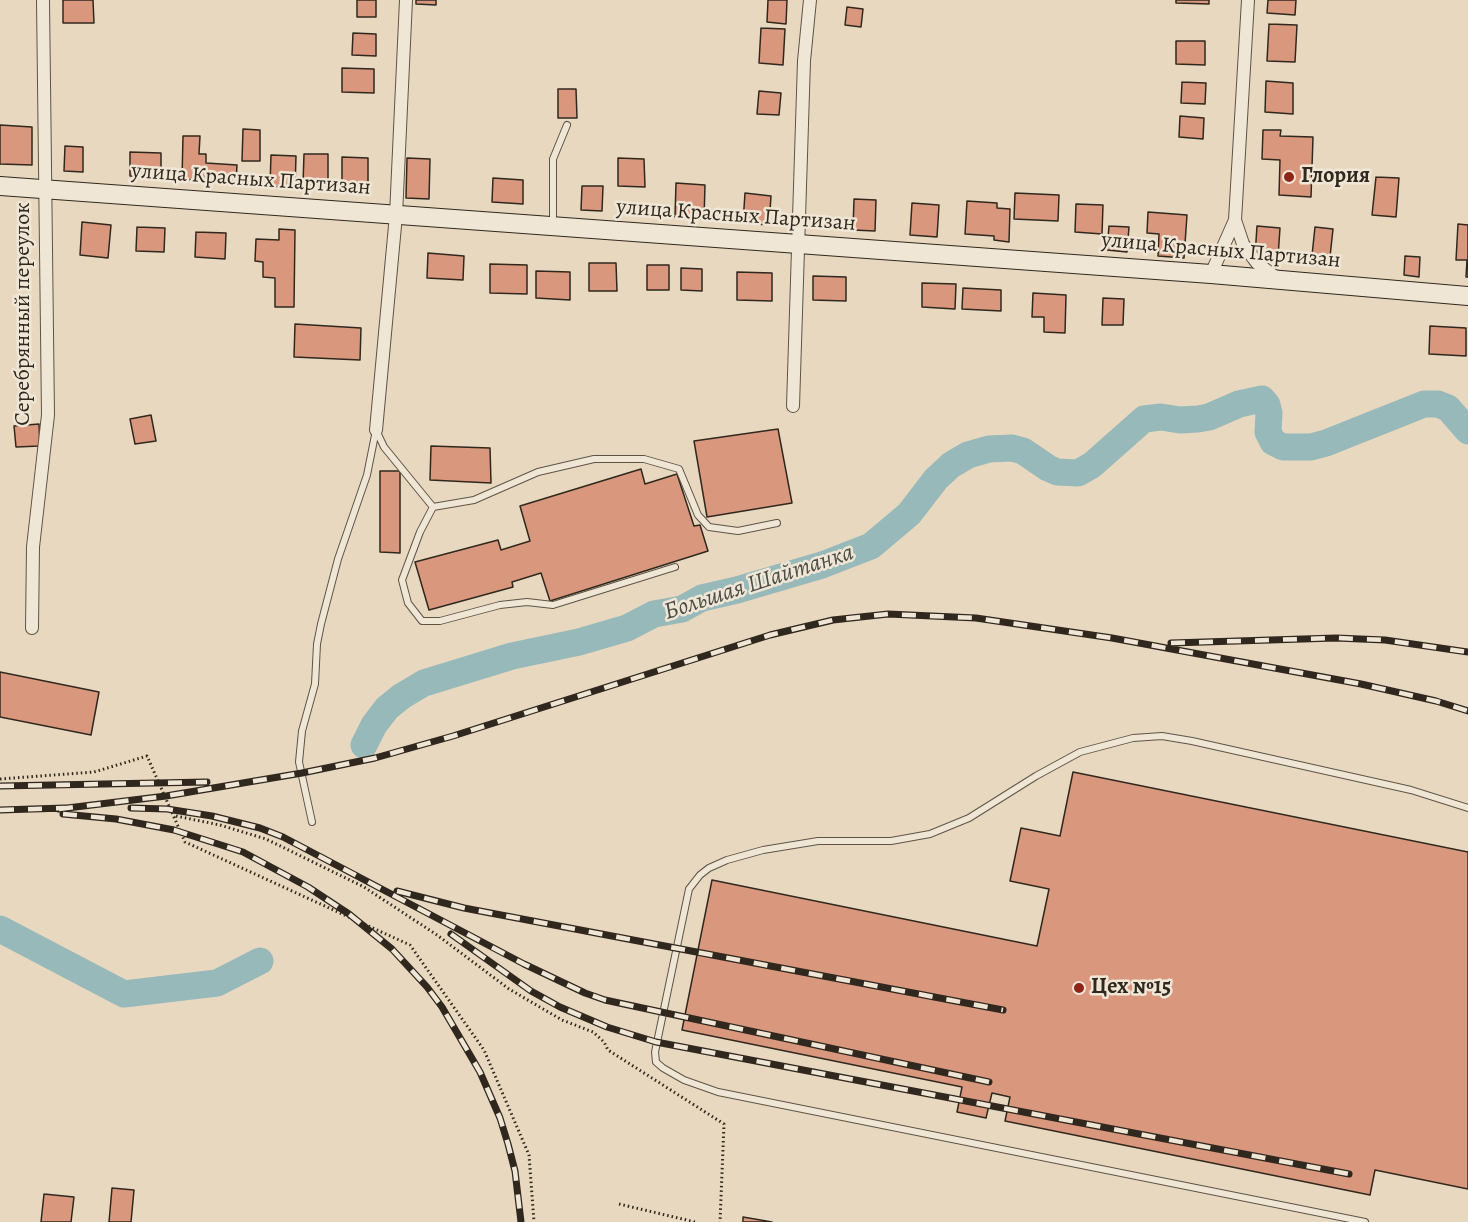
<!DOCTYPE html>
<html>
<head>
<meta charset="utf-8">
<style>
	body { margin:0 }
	canvas { display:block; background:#e8d8c0 }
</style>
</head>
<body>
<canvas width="1468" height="1222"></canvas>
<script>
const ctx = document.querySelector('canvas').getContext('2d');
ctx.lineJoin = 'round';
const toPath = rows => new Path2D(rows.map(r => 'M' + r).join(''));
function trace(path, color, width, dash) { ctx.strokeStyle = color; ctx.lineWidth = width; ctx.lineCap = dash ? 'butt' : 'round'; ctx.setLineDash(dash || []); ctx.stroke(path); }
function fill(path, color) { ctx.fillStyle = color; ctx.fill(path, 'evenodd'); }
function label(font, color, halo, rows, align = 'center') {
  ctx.font = font + ' Alegreya,serif'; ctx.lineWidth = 5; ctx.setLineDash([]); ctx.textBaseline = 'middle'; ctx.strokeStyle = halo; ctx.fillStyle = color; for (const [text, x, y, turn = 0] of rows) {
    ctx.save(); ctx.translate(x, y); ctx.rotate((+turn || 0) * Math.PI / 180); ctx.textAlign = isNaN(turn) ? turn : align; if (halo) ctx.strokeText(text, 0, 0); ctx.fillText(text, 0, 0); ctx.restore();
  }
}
trace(toPath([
	[364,745,374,725,387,708,402,696,424,683,512,656,579,642,627,628,654,614,682,609,702,598,737,590,822,565,871,546,909,514,936,479,951,465,968,455,989,449,1012,448,1023,451,1048,468,1057,472,1078,473,1092,465,1144,419,1161,417,1180,420,1198,419,1209,417,1239,404,1262,399,1267,405,1269,413,1268,432,1273,442,1283,447,1311,447,1326,443,1424,404,1438,404,1448,408,1468,431],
	[0,929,124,994,217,983,260,961]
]), '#98b9b9', 27);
const building = toPath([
	[63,0,93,0,94,23,63,23,63,0],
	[357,0,376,0,376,17,357,17,357,0],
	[416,0,436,0,436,5,416,4,416,0],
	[768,0,787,0,786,24,767,22,768,0],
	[1176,0,1209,0,1209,4,1176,3,1176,0],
	[1268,0,1296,0,1295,15,1267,13,1268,0],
	[847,7,863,9,861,27,845,25,847,7],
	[1269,24,1297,25,1295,62,1267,61,1269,24],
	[761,28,785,29,783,65,759,63,761,28],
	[353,33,376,34,376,56,352,55,353,33],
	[1176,41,1205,41,1205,65,1176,64,1176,41],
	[342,68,374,69,374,93,342,92,342,68],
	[1266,81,1293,83,1293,114,1265,112,1266,81],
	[1182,82,1206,83,1205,104,1181,103,1182,82],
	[558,89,576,89,577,118,558,118,558,89],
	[759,91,781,93,779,115,757,114,759,91],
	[1180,116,1204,118,1203,139,1179,137,1180,116],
	[0,125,32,127,32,165,0,164,0,125],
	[243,129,260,130,260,161,242,161,243,129],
	[1263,130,1281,130,1280,136,1313,137,1311,197,1279,195,1280,160,1262,159,1263,130],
	[183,136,200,136,199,154,206,154,206,163,237,165,236,183,182,179,183,136],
	[65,146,83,147,83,172,64,171,65,146],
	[130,152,161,153,161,177,130,176,130,152],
	[304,154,328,154,328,185,303,184,304,154],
	[271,155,296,156,295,188,270,186,271,155],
	[342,157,368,158,368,190,342,190,342,157],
	[407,158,430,159,429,199,406,198,407,158],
	[618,158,644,159,645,187,618,186,618,158],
	[1376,177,1399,178,1396,217,1372,215,1376,177],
	[493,178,523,180,523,204,492,202,493,178],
	[676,183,705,185,704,219,675,217,676,183],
	[582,186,603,186,602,211,581,210,582,186],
	[745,193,771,196,769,225,743,223,745,193],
	[1015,193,1059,195,1058,221,1014,219,1015,193],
	[854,199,876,200,875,231,853,230,854,199],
	[967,201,997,203,997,208,1010,209,1009,242,994,240,994,236,965,234,967,201],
	[912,203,939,205,937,237,910,235,912,203],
	[1076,204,1103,205,1102,234,1075,232,1076,204],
	[1148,212,1187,215,1184,258,1158,256,1159,234,1147,233,1148,212],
	[82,222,111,225,108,258,80,255,82,222],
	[1458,224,1468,225,1468,277,1466,277,1467,260,1456,260,1458,224],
	[1109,226,1129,227,1127,252,1107,250,1109,226],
	[1257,226,1280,228,1278,257,1255,256,1257,226],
	[137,227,165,228,164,252,136,251,137,227],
	[1315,227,1333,229,1329,266,1311,265,1315,227],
	[279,229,295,230,294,307,275,307,275,278,263,277,263,262,255,261,256,239,279,240,279,229],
	[196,232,226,233,225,259,195,257,196,232],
	[428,253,464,256,463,280,427,278,428,253],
	[1405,256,1420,257,1419,277,1404,275,1405,256],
	[589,263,616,263,617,291,589,291,589,263],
	[490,264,527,265,527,294,490,293,490,264],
	[647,265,669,265,669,290,647,290,647,265],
	[681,268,702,269,702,291,681,290,681,268],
	[536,271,570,272,570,300,536,298,536,271],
	[737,272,772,273,772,301,737,300,737,272],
	[813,276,846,277,846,301,813,300,813,276],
	[922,283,956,284,955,309,922,307,922,283],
	[963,288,1001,290,1001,311,962,309,963,288],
	[1033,293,1066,295,1065,333,1044,332,1044,317,1032,317,1033,293],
	[1103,298,1124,299,1123,325,1102,325,1103,298],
	[295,324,361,328,360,360,294,357,295,324],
	[1430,326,1466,328,1466,356,1429,354,1430,326],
	[151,415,156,441,135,444,130,419,151,415],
	[39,424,40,446,16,447,14,426,39,424],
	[778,429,792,503,707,517,694,441,778,429],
	[431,446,490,448,491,483,430,480,431,446],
	[641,469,645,484,677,474,694,526,700,525,708,551,550,601,541,573,512,582,513,587,429,610,415,562,498,540,501,550,530,541,520,506,641,469],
	[380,471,400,471,400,553,380,552,380,471],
	[0,672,99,692,91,735,0,717,0,672],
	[1073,772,1468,852,1468,1189,1375,1170,1370,1195,1005,1121,1010,1097,992,1093,986,1118,957,1112,962,1087,682,1030,712,880,1037,946,1049,889,1010,881,1021,828,1060,836,1073,772],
	[112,1188,134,1190,131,1222,109,1222,112,1188],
	[44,1194,74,1197,71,1222,41,1222,44,1194],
	[743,1217,772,1222,743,1222,743,1217]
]);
fill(building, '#d9987e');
trace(building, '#30281e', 1.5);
const lane = toPath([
	[553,223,553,159,567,125],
	[376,430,384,447,433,507,474,500,538,472,594,459,644,459,679,469,698,515,709,527,738,531,777,523],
	[433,507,420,532,402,580,408,603,422,621,440,621,500,605,527,602,553,605,675,567],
	[312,822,299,762,302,731,315,684,317,644,321,624,338,559,367,475,376,430],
	[1365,1222,718,1092,684,1080,663,1068,656,1062,655,1052,689,889,700,875,709,868,727,860,763,850,818,841,891,841,930,834,969,818,1036,776,1080,752,1133,738,1162,736,1192,741,1411,790,1468,808]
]);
const street = toPath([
	[1248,0,1235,220,1243,244,1257,263,1278,279],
	[1211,274,1235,220],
	[793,406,804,61,810,0],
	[376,430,396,215,406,0],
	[32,628,33,547,48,415,43,0]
]);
const secondary = toPath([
	[0,186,1211,274,1468,296]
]);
trace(lane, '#5e5446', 8);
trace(street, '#5e5446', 14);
trace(secondary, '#30281e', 20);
trace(toPath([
	[0,779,94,772,147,756,185,842,410,945,484,1050,529,1155,534,1222],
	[176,816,220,825,266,839,364,887,437,935,509,989,562,1020,593,1032,604,1042,608,1050,724,1124,720,1222],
	[619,1204,695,1222]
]), '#30281e', 3, [1.5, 3]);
trace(lane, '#f0e6d6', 6);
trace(street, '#f0e6d6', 12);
trace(secondary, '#f0e6d6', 18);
const rail = toPath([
	[1171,643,1336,638,1385,640,1468,652],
	[0,786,207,782],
	[131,808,167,809,212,816,260,828,283,837,524,964,585,993,605,1000,989,1082],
	[59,809,166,796,302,773,375,758,453,736,770,635,833,620,888,614,976,618,1112,638,1361,684,1436,701,1468,711],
	[0,810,65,808],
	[63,814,116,819,174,830,243,852,308,887,349,914,392,949,427,987,442,1007,480,1072,500,1118,508,1144,515,1171,521,1222],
	[397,891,464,908,1003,1010],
	[451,934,531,991,560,1007,607,1027,656,1042,1349,1174]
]);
trace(rail, '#30281e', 7);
trace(rail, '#f0e6d6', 4.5, [14]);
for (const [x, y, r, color] of [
	[1289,177,6,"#8f2418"],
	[1079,988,6,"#8f2418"]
]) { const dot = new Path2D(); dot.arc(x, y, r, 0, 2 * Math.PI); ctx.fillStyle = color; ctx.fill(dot); trace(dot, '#f0e6d6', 2); }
label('bold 22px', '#30281e', '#f0e6d6', [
	["Глория",1301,177],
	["Цех №15",1091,988]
], 'left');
label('22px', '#30281e', '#f0e6d6', [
	["улица Красных Партизан",251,180,4],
	["улица Красных Партизан",736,216,4],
	["улица Красных Партизан",1221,251,5],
	["Серебрянный переулок",24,314,-90]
]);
label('italic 24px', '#4a4c45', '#f0e6d6', [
	["Большая Шайтанка",759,583,-18]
]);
</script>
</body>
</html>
